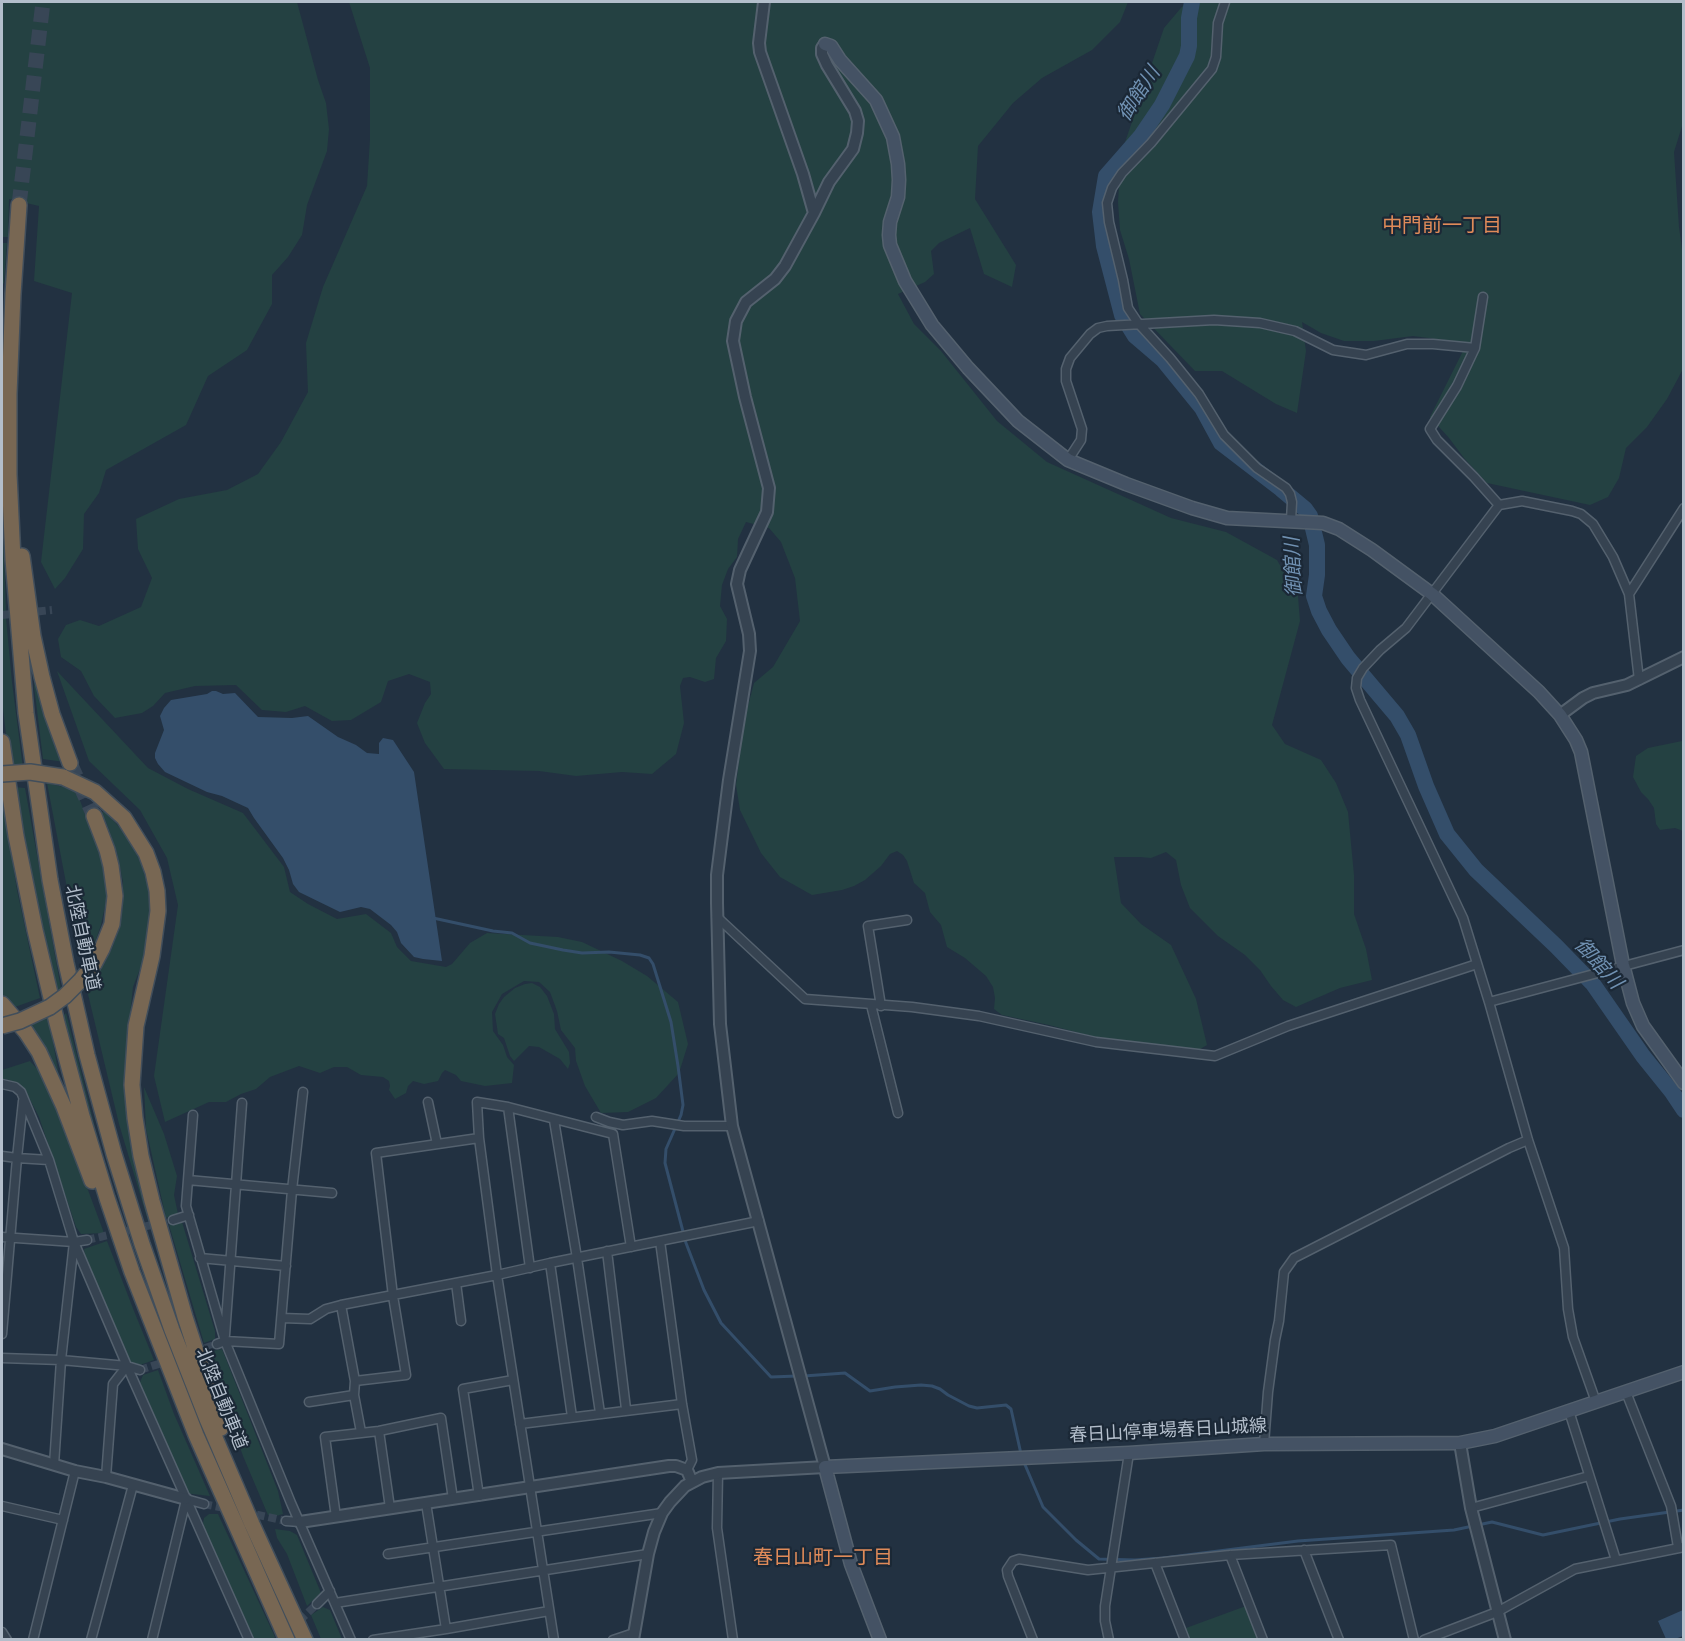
<!DOCTYPE html>
<html>
<head>
<meta charset="utf-8">
<style>
	body { margin:0 }
	#map { position:relative; width:1685px; height:1641px; overflow:hidden; background:#223141; font-family:"Noto Sans",sans-serif }
	canvas { display:block }
	.frame { position:absolute; inset:0; border:3px solid #b3becb; pointer-events:none }
</style>
</head>
<body>
<div id="map">
<canvas width="1685" height="1641"></canvas>
<div class="frame"></div>
</div>
<script>
const ctx = document.querySelector('canvas').getContext('2d');
ctx.lineJoin = 'round';
function fill(path, color) { ctx.fillStyle = color; ctx.fill(path, 'evenodd'); }
const toPath = rows => new Path2D(rows.map(r => 'M' + r).join(''));
function trace(path, color, width, dash) { ctx.strokeStyle = color; ctx.lineWidth = width; ctx.lineCap = dash ? 'butt' : 'round'; ctx.setLineDash(dash || []); ctx.stroke(path); }
function label(font, color, halo, rows, align = 'center') {
  ctx.font = font + ' "Noto Sans","Noto Sans JP",sans-serif'; ctx.lineWidth = 4.5; ctx.setLineDash([]); ctx.textBaseline = 'middle'; ctx.strokeStyle = halo; ctx.fillStyle = color; for (const [text, x, y, turn = 0] of rows) {
    ctx.save(); ctx.translate(x, y); ctx.rotate((+turn || 0) * Math.PI / 180); ctx.textAlign = isNaN(turn) ? turn : align; if (halo) ctx.strokeText(text, 0, 0); ctx.fillText(text, 0, 0); ctx.restore();
  }
}
fill(toPath([
	[2,2,297,2,318,80,326,103,329,129,327,151,307,205,302,235,288,257,272,275,272,304,247,350,208,376,186,425,106,470,99,493,84,514,83,549,65,578,55,589,41,562,72,293,34,281,39,206,9,199,8,237,2,237],
	[349,2,1128,2,1120,22,1092,50,1042,78,1013,103,978,146,975,199,1016,265,1012,287,984,274,970,228,939,243,931,251,934,274,925,282,898,294,914,324,941,351,997,421,1047,462,1171,518,1226,532,1277,560,1298,596,1300,621,1272,725,1285,744,1321,760,1336,783,1348,812,1354,875,1354,914,1366,949,1372,980,1340,988,1296,1007,1283,1000,1271,986,1260,970,1245,955,1218,936,1190,908,1181,885,1176,860,1166,852,1151,858,1140,857,1114,857,1121,903,1141,924,1171,945,1196,999,1207,1045,1195,1052,1102,1039,1049,1025,1002,1015,994,1009,995,998,993,987,986,976,965,958,947,947,941,925,930,912,925,893,914,883,907,861,903,855,897,851,890,854,881,866,865,880,854,886,842,890,812,895,780,877,761,853,740,810,736,785,744,721,754,683,773,667,800,621,795,578,781,542,769,528,746,522,738,539,737,557,728,569,722,585,720,606,727,619,726,641,716,658,714,679,705,682,690,677,683,678,680,686,684,723,676,754,652,774,622,772,576,776,539,771,444,769,425,743,417,723,425,703,431,694,430,682,409,674,388,681,381,702,351,720,332,721,305,706,286,712,262,710,236,685,195,686,165,693,153,706,142,713,115,718,94,696,81,671,61,657,58,639,66,625,80,620,99,626,141,607,152,578,138,549,136,519,179,499,227,490,258,474,281,442,308,392,306,343,323,287,367,186,370,139,370,68],
	[1186,2,1683,2,1683,123,1674,152,1679,227,1683,256,1683,369,1667,399,1647,427,1626,448,1619,478,1608,497,1590,505,1487,483,1464,458,1449,438,1430,417,1467,343,1413,336,1374,341,1344,341,1321,333,1302,322,1306,351,1297,413,1276,404,1222,371,1195,371,1140,314,1129,259,1120,230,1118,202,1121,154,1164,28],
	[2,243,7,243,4,283,2,285],
	[2,491,6,611,2,611],
	[2,618,6,618,12,682,23,768,10,769,2,700],
	[35,671,64,762,43,759,34,686],
	[57,671,148,768,188,789,243,813,284,867,290,892,308,904,337,919,366,914,391,933,397,947,411,961,446,967,452,964,470,943,487,933,558,937,582,942,622,961,647,976,678,1002,688,1044,679,1073,656,1098,628,1112,601,1113,585,1086,576,1061,575,1048,561,1030,557,1011,550,992,539,982,524,981,502,994,492,1012,493,1031,503,1045,507,1057,514,1065,512,1083,485,1086,461,1081,456,1075,445,1070,442,1073,438,1081,424,1084,413,1081,408,1086,406,1093,395,1099,389,1090,390,1086,389,1081,383,1077,361,1075,347,1067,334,1067,320,1073,299,1066,270,1077,256,1089,241,1094,226,1102,209,1102,165,1122,154,1076,178,905,167,858,140,810,89,761],
	[1682,741,1684,741,1683,831,1675,828,1660,830,1656,824,1654,808,1648,799,1641,792,1633,777,1636,756,1648,748],
	[47,783,76,790,103,861,106,883,106,901,101,925,94,945,82,967],
	[14,787,25,788,61,989,56,994],
	[2,795,17,890,40,998,15,1007,2,994],
	[105,811,127,836,141,863,148,887,150,917,145,956,133,987,130,1015,128,1072,152,1220,148,1221,119,1124,87,990,104,964,112,948,120,927,123,904,123,882,117,853,106,822,101,813],
	[532,983,540,987,547,996,554,1014,555,1029,569,1052,570,1063,568,1069,560,1059,539,1047,529,1046,514,1061,510,1056,504,1038,498,1034,495,1014,499,1004,504,997,515,988,525,984],
	[66,1013,76,1052,100,1147,82,1098,60,1019],
	[50,1015,53,1042,60,1082,27,1025],
	[30,1061,39,1071,53,1096,104,1233,81,1234,76,1227,39,1117,24,1088,9,1080,2,1079,2,1070],
	[144,1087,164,1134,177,1176,174,1195,178,1214,166,1218,146,1129],
	[182,1222,215,1331,215,1339,204,1343,169,1225],
	[107,1241,134,1311,154,1360,140,1365,129,1361,85,1256,84,1249],
	[222,1349,278,1491,283,1514,276,1516,268,1515,243,1456,222,1397,208,1352],
	[158,1370,174,1414,210,1496,184,1493,138,1387,143,1375],
	[209,1514,218,1514,275,1637,273,1639,254,1639,205,1533,203,1523,204,1518],
	[275,1529,290,1531,297,1535,321,1593,307,1606,287,1554,277,1538],
	[1246,1606,1258,1639,1190,1639,1186,1628],
	[323,1607,330,1610,342,1639,321,1639,311,1615]
]), '#244142');
fill(toPath([
	[212,691,216,691,223,694,235,693,258,717,292,718,308,716,338,737,356,745,367,753,379,754,379,743,383,738,393,740,414,772,442,961,423,959,414,957,401,943,397,932,391,925,370,909,361,907,340,912,299,892,293,884,289,870,283,858,254,818,248,808,222,796,207,792,165,772,158,764,155,758,155,753,164,730,160,716,164,708,171,700,207,694],
	[1683,1610,1683,1636,1675,1639,1666,1639,1658,1621]
]), '#344e6a');
trace(toPath([
	[433,918,493,931,512,933,530,943,563,950,582,953,609,952,640,955,649,958,653,964,671,1022,678,1066,683,1105,681,1115,666,1149,665,1163,686,1243,704,1290,721,1323,771,1377,797,1376],
	[804,1376,845,1373,870,1391,895,1387,921,1385,932,1386,940,1389,948,1395,969,1406,977,1408,1006,1405,1011,1409,1021,1454],
	[1023,1460,1043,1507,1076,1540,1099,1559,1135,1560,1163,1558,1298,1541,1454,1530,1492,1522,1543,1535,1620,1519,1684,1510]
]), '#344e6a', 3);
trace(toPath([
	[1192,2,1189,18,1189,46,1187,56,1162,105,1141,136,1106,176,1100,212,1104,246,1122,315,1135,336,1163,360,1202,408,1221,443,1281,489,1305,509,1310,516,1317,545,1317,575,1314,596,1319,611,1329,630,1348,658,1397,716,1408,735,1426,786,1447,834,1476,870,1556,946,1593,984,1643,1056,1672,1092,1684,1110]
]), '#344e6a', 16);
trace(toPath([
	[2,615,52,610],
	[87,1240,173,1220],
	[194,1352,217,1344],
	[140,1370,171,1360],
	[204,1504,229,1509],
	[245,1512,286,1521],
	[282,1637,317,1604]
]), '#384656', 8, [8, 4]);
trace(toPath([
	[19,205,43,2],
	[70,763,94,816]
]), '#384656', 15, [15, 8]);
const minor = toPath([
	[1225,2,1218,23,1216,57,1212,69,1151,143,1122,173,1112,188,1107,203,1109,222,1123,280,1128,308,1138,323,1170,358,1199,394,1224,435,1257,468,1286,488,1290,494,1292,502,1291,520],
	[1483,297,1475,348,1457,386,1430,429,1437,440,1474,477,1499,505],
	[1068,460,1081,440,1082,429,1066,381,1066,369,1070,358,1090,334,1098,328,1107,326,1214,320,1260,323,1295,331,1333,350,1366,355,1407,344,1433,344,1475,348],
	[1629,594,1684,508],
	[717,917,805,999,912,1007,979,1016,1096,1042,1215,1056,1288,1026,1477,964],
	[1489,1002,1684,950],
	[871,1005,898,1113],
	[881,1006,868,926,907,920],
	[2,1084,15,1087,21,1092,49,1160,74,1242,127,1366,249,1640],
	[23,1101,17,1158,49,1160],
	[428,1102,437,1144],
	[508,1107,530,1268],
	[193,1115,186,1206,225,1341,291,1503,351,1640],
	[596,1117,609,1122,623,1125,652,1121,684,1126,732,1126],
	[554,1120,577,1258,600,1413],
	[2,1156,17,1158,2,1334],
	[188,1180,332,1193],
	[173,1220,189,1215],
	[2,1237,74,1242,87,1240],
	[660,1241,682,1404,692,1460,687,1470],
	[607,1251,626,1409],
	[200,1258,286,1266],
	[550,1263,572,1417],
	[456,1283,461,1321],
	[341,1305,355,1381,354,1395,361,1432],
	[282,1318,310,1319,326,1309,341,1305,497,1275,550,1263,759,1221],
	[225,1335,242,1103],
	[217,1344,225,1341,279,1344,292,1190,303,1092],
	[2,1358,61,1360,127,1366,140,1370],
	[355,1381,406,1375,393,1296,376,1153,479,1138],
	[1626,1392,1671,1506,1678,1547],
	[309,1402,354,1395],
	[1596,1402,1573,1337,1568,1309,1564,1248,1528,1140,1489,1002,1463,918,1360,700,1356,688,1357,678,1363,668,1380,650,1406,628,1499,505,1522,501,1572,511,1581,514,1593,524,1613,557,1629,594,1639,680],
	[1569,1411,1616,1560],
	[520,1424,682,1404],
	[379,1431,390,1508],
	[1264,1444,1268,1392,1275,1340,1279,1321,1284,1272,1294,1258,1509,1148,1528,1140],
	[54,1465,61,1360,74,1242],
	[718,1473,717,1528,733,1640],
	[106,1477,113,1384,127,1366],
	[479,1496,463,1389,513,1380],
	[186,1499,204,1504],
	[426,1503,446,1629],
	[2,1506,63,1520],
	[1471,1508,1589,1476],
	[336,1517,325,1437,379,1431,441,1418,453,1499],
	[286,1521,300,1522],
	[1304,1550,1339,1640],
	[388,1554,662,1513],
	[1230,1555,1263,1640],
	[1155,1563,1185,1640],
	[335,1603,648,1554],
	[317,1604,330,1591],
	[2,1632,7,1640],
	[33,1640,75,1471],
	[91,1640,133,1485],
	[152,1640,186,1500],
	[373,1640,446,1629,549,1611],
	[554,1640,497,1275,479,1138,477,1102,508,1107,613,1134,631,1247],
	[613,1640,634,1633],
	[1033,1640,1008,1576,1007,1570,1013,1561,1019,1559,1088,1570,1230,1555,1391,1545,1414,1640],
	[1109,1640,1105,1621,1105,1606,1129,1453],
	[1424,1640,1497,1612,1575,1569,1684,1547]
]);
const tertiary = toPath([
	[764,2,759,43,760,52,803,174,814,213],
	[1560,715,1583,698,1593,693,1627,685,1684,657],
	[1460,1443,1471,1508,1505,1640],
	[2,1449,75,1471,106,1477,186,1499],
	[300,1522,669,1466,676,1466,687,1470,692,1482],
	[633,1640,648,1554,654,1532,662,1513,670,1502,685,1486,702,1477,718,1473,825,1467,732,1126,720,1024,717,903,717,875,729,780,750,651,749,634,737,584,740,570,767,512,769,488,745,397,733,341,736,321,746,302,775,279,785,266,814,213,829,182,853,149,857,133,858,121,855,111,827,65,822,54,822,48,825,44]
]);
const secondary = toPath([
	[825,44,831,46,840,60,876,100,893,137,898,164,899,180,898,197,890,222,889,235,890,245,905,281,932,325,968,368,1018,421,1068,460,1126,484,1192,508,1227,518,1323,523,1339,529,1372,550,1432,594,1539,692,1560,715,1576,740,1581,752,1623,965,1633,1003,1643,1026,1684,1083],
	[880,1640,851,1564,825,1467,1129,1453,1264,1444,1460,1443,1495,1436,1684,1372]
]);
const motorway = toPath([
	[19,205,13,294,9,394,9,474,13,559,26,713,50,880,66,963,87,1055,114,1154,142,1244,172,1330,207,1419,252,1524,305,1640],
	[22,556,33,636,42,677,52,714,70,763],
	[2,742,16,836,35,930,57,1023,82,1116,107,1198,132,1272,196,1435,287,1640],
	[63,777,95,792,124,818,146,853,153,872,157,891,158,911,152,956,136,1026,132,1085,135,1118,141,1156,152,1201,185,1317,221,1428],
	[94,816,107,850,111,866,115,896,112,924,102,949,94,964],
	[2,1004,26,1032,39,1052,64,1107,92,1181]
]);
trace(minor, '#54616e', 11);
trace(tertiary, '#54616e', 14);
trace(secondary, '#54616e', 15);
trace(motorway, '#414e5b', 18);
trace(minor, '#364351', 8);
trace(tertiary, '#364351', 10);
trace(secondary, '#445264', 12);
trace(motorway, '#786753', 15);
const motorwayBridge = toPath([
	[2,774,30,772,63,777],
	[2,1026,20,1021,50,1007,65,996,81,980,94,964]
]);
trace(motorwayBridge, '#414e5b', 18, []);
trace(motorwayBridge, '#786753', 15);
label('18px', '#b3becb', '#1b2836', [
	["北陸自動車道",82,938,78],
	["北陸自動車道",221,1399,68],
	["春日山停車場春日山城線",1168,1431,-3]
]);
label('italic 20px', '#7091b2', '#1b2836', [
	["御館川",1139,94,-57],
	["御館川",1294,567,-93],
	["御館川",1598,964,48]
]);
label('20px', '#e08b59', '#1b2836', [
	["中門前一丁目",1442,226],
	["春日山町一丁目",823,1558]
]);
</script>
</body>
</html>
